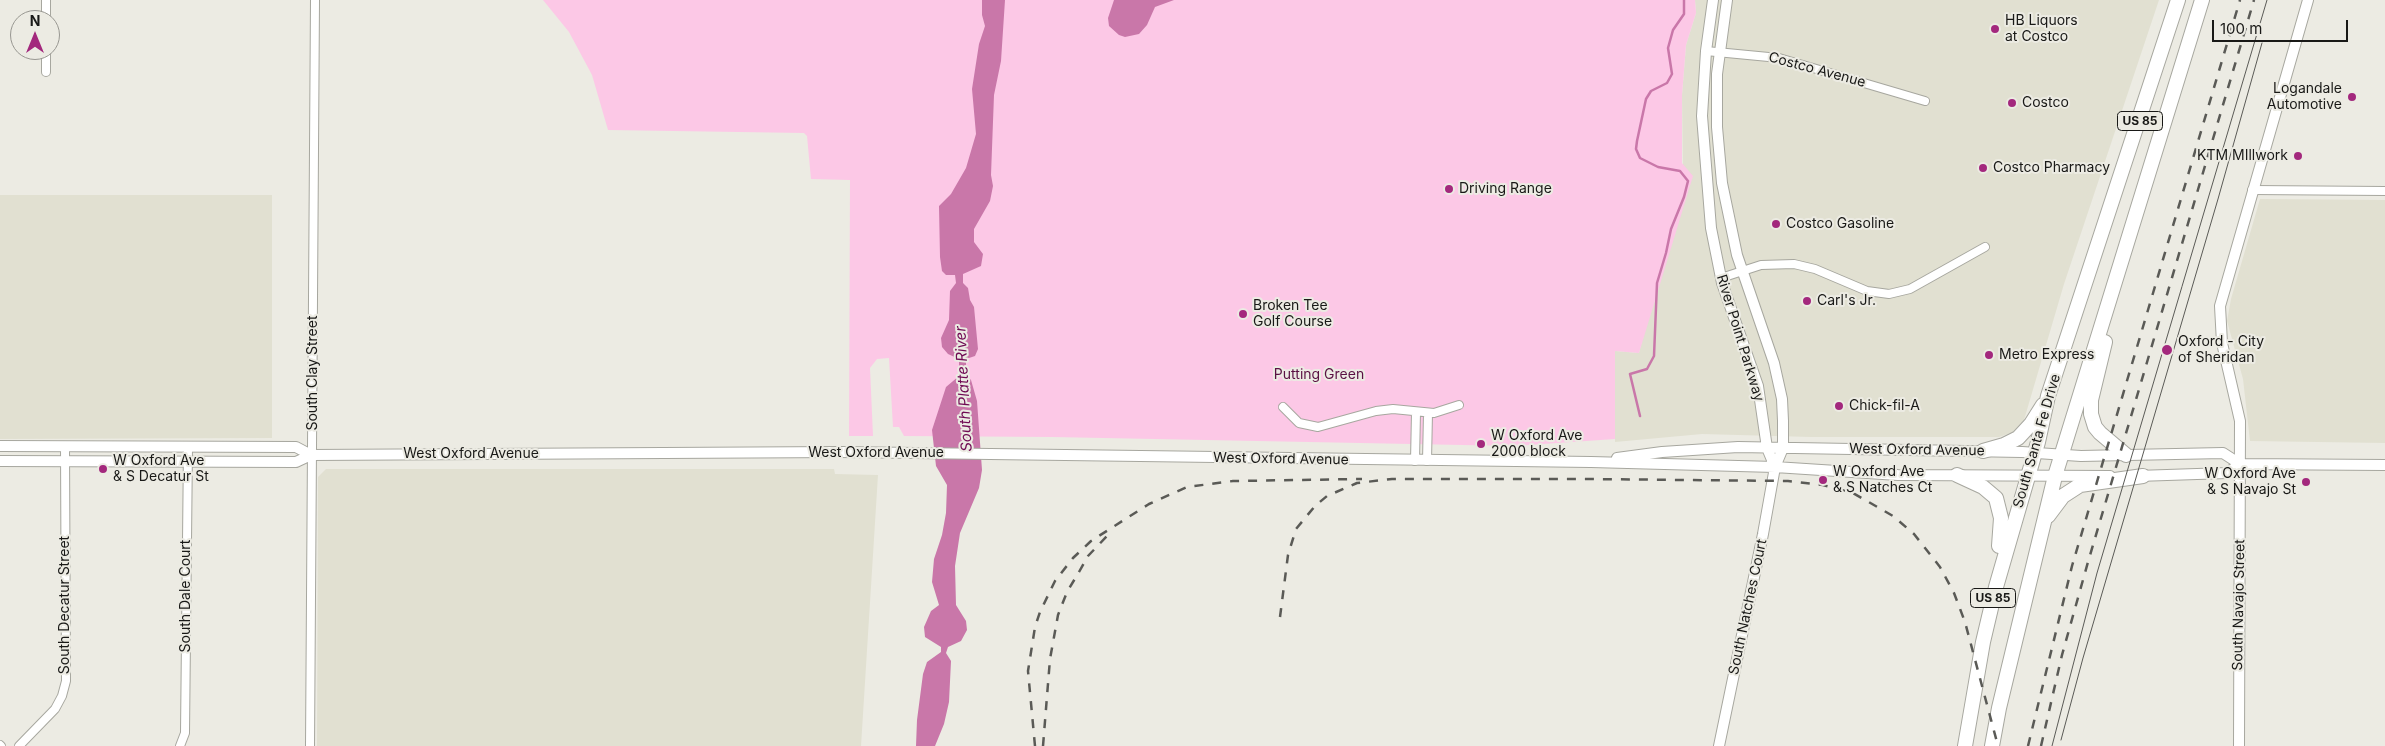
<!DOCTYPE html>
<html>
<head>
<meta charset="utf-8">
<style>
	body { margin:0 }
	#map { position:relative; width:2385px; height:746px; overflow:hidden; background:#ecebe3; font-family:Inter,sans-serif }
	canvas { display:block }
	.north { position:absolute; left:10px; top:10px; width:50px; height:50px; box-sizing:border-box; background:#ecebe3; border:1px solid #989791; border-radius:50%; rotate:0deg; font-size:14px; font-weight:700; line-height:20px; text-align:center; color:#191917 }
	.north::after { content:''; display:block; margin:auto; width:18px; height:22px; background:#a3287d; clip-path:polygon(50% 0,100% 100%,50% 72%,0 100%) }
	.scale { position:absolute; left:2212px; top:20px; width:136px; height:22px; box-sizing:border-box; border:2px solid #191917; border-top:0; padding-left:6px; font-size:15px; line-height:18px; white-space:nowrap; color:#191917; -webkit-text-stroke:4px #ecebe3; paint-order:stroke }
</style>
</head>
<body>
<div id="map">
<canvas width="2385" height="746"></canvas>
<div class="north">N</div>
<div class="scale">100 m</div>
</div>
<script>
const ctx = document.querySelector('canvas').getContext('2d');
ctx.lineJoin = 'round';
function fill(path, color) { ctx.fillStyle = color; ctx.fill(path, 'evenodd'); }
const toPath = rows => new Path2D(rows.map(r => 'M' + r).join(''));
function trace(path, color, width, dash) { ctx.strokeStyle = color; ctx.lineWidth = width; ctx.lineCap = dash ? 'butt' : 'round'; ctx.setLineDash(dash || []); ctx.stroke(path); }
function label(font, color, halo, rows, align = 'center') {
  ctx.font = font + ' Inter,sans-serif'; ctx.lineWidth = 4; ctx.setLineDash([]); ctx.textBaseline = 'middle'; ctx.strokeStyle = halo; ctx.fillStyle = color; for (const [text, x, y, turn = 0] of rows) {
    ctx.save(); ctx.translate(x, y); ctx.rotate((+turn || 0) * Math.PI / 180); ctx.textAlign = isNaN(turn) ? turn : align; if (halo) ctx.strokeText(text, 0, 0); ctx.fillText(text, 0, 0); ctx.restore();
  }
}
fill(toPath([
	[1695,0,2159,0,2064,284,2024,420,2013,432,1999,437,1811,437,1702,434,1615,442,1615,351,1639,353,1683,167,1682,95,1686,45,1696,13],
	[0,195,272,195,272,438,0,439],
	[2260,199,2385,200,2385,443,2250,441,2243,379,2227,321,2231,299],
	[326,469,834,469,835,474,878,475,861,746,317,746,318,477]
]), '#e1e0d1');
fill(toPath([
	[543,0,1695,0,1696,13,1686,45,1682,95,1682,163,1693,176,1639,353,1615,351,1615,439,1514,446,1052,437,904,436,899,427,893,427,889,358,877,359,870,368,873,436,849,436,850,180,811,179,807,136,804,133,608,130,592,75,569,32]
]), '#fcc8e6');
fill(toPath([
	[982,0,1005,0,1001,61,994,95,991,175,993,186,990,201,974,229,974,242,983,254,981,266,963,274,963,283,968,288,970,300,974,307,978,349,975,356,966,359,966,375,971,380,977,401,982,470,979,488,960,533,955,566,956,605,966,621,967,630,961,641,948,647,946,653,951,661,949,702,944,724,935,746,916,746,917,720,923,674,927,662,941,652,941,647,925,637,924,627,931,611,939,605,932,582,934,559,942,535,946,513,947,485,936,466,932,430,946,387,959,376,959,359,948,354,942,347,941,338,949,320,950,291,956,283,955,275,946,275,942,271,940,257,939,206,951,194,966,168,976,134,972,89,979,44,985,26,982,15],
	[1114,0,1174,0,1155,7,1147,25,1139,34,1125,37,1119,35,1109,26,1108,18]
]), '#c977a9');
trace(toPath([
	[1640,416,1630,374,1647,369,1654,356,1657,283,1666,253,1671,229,1684,197,1688,181,1680,171,1658,167,1640,158,1636,149,1637,141,1646,99,1651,91,1667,83,1672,74,1668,48,1673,30,1684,14,1684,0]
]), '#c977a9', 2.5);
const street = toPath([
	[46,20,46,0],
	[1706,51,1779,58,1925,101],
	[46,72,46,50],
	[2252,190,2385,191],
	[1721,278,1761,265,1794,264,1815,269,1867,291,1889,294,1910,289,1985,247],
	[1283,407,1299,423,1318,427,1376,411,1393,409,1434,413,1459,405],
	[1415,461,1416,412],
	[1427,461,1428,413],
	[0,745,1,746],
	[19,746,55,709,62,696,66,681,65,446],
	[180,746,185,733,188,446],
	[310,746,315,0]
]);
const secondary = toPath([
	[1713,0,1706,51,1702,116,1711,228,1722,283,1758,386,1767,448,1775,467],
	[0,446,296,447,311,455],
	[1617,458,1662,452,1738,447,2022,452,2081,456,2223,453,2240,464,2385,465],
	[0,461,296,462,311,455,840,452,1591,462,1775,467,1898,475,2110,476],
	[2137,476,2227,473,2240,464],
	[1719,746,1763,534,1775,467,1783,448,1783,421,1782,399,1774,363,1737,255,1722,183,1717,127,1717,74,1727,0],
	[2239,746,2240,421,2222,343,2220,306,2308,0]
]);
const highway = toPath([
	[2105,342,2091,400,2091,414,2095,427,2100,433,2126,455],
	[1983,451,2004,445,2018,438,2031,424,2043,405],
	[1957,475,1983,487,1996,498,2001,518,1999,546],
	[2048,516,2063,496,2080,485,2143,476],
	[1965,746,1983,642,1996,587,2038,442,2048,396,2178,0],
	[1992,746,1999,708,2055,476,2202,0]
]);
trace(street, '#a7a79f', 10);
trace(secondary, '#a7a79f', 12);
trace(highway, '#a7a79f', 16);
trace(street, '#fff', 8);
trace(secondary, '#fff', 10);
trace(highway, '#fff', 14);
trace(toPath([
	[2061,740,2083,658,2218,199,2262,43],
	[2052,746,2097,573,2267,0]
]), '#5a5a56', 1);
trace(toPath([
	[1280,617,1288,555,1296,529,1315,506,1327,496,1357,483,1392,479,1586,479,1788,481,1823,485,1853,493,1893,516,1914,534,1940,567,1954,593,1965,622,1998,746],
	[1035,746,1028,671,1035,627,1040,612,1055,581,1073,558,1091,541,1149,504,1187,487,1233,481,1362,479],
	[1043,746,1050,659,1058,615,1067,592,1079,572,1088,556,1108,535],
	[2028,746,2072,566,2240,0],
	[2041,746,2062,655,2088,562,2254,0]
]), '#5a5a56', 2.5, [9, 9]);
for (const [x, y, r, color] of [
	[1995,29,5,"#a3287d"],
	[2352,97,5,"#a3287d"],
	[2012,103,5,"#a3287d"],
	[2298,156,5,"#a3287d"],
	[1983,168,5,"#a3287d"],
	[1449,189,5,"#a3287d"],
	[1776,224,5,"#a3287d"],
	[1807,301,5,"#a3287d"],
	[1243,314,5,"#a3287d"],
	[2167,350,6,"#a3287d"],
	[1989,355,5,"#a3287d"],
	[1839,406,5,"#a3287d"],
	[1481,444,5,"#a3287d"],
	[103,469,5,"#a3287d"],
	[1823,480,5,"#a3287d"],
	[2306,482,5,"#a3287d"]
]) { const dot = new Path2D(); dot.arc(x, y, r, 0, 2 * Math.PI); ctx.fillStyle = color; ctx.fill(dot); trace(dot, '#ecebe3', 2); }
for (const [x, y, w] of [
	[2140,121,45],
	[1993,598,45]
]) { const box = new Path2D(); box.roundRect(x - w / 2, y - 9.5, w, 19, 4); ctx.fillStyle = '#ecebe3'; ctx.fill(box); trace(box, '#191917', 1); }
label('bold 12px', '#191917', null, [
	["US 85",2140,121],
	["US 85",1993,598]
]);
label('14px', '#191917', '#ecebe3', [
	["HB Liquors",2005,21],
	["at Costco",2005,37],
	["Logandale",2342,89,"right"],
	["Automotive",2342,105,"right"],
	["Costco",2022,103],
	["KTM MIllwork",2288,156,"right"],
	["Costco Pharmacy",1993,168],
	["Driving Range",1459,189],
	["Costco Gasoline",1786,224],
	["Carl's Jr.",1817,301],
	["Broken Tee",1253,306],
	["Golf Course",1253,322],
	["Oxford - City",2178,342],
	["of Sheridan",2178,358],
	["Metro Express",1999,355],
	["Chick-fil-A",1849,406],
	["W Oxford Ave",1491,436],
	["2000 block",1491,452],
	["W Oxford Ave",113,461],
	["& S Decatur St",113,477],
	["W Oxford Ave",1833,472],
	["& S Natches Ct",1833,488],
	["W Oxford Ave",2296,474,"right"],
	["& S Navajo St",2296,490,"right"]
], 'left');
label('14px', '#191917', '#ecebe3', [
	["Costco Avenue",1817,70,15],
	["River Point Parkway",1740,338,73],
	["South Clay Street",313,373,-90],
	["South Santa Fe Drive",2037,441,-74],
	["West Oxford Avenue",1917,450,1],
	["West Oxford Avenue",876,453],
	["West Oxford Avenue",471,454],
	["West Oxford Avenue",1281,459,1],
	["South Dale Court",186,596,-90],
	["South Decatur Street",65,605,-90],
	["South Navajo Street",2239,605,-89],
	["South Natches Court",1748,607,-78]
]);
label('14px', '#5a1043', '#ecebe3', [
	["Putting Green",1319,375]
]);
label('italic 15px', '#700b54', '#ecebe3', [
	["South Platte River",964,389,-93]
]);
</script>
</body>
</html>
